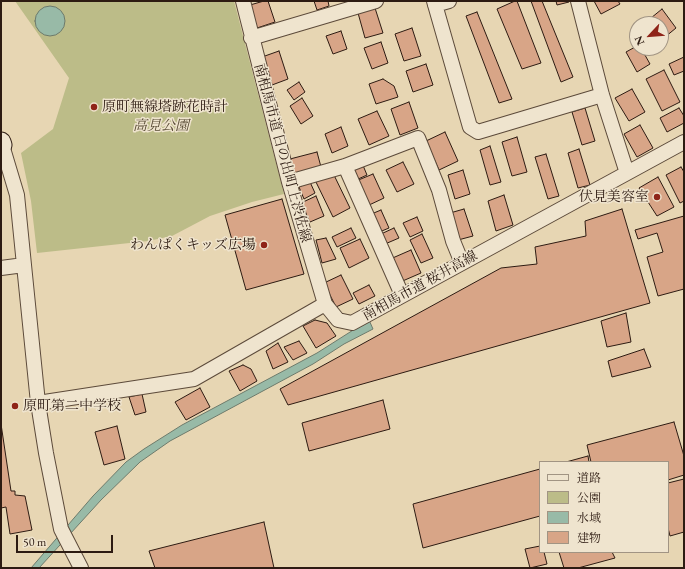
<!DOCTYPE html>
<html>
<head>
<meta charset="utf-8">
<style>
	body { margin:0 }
	#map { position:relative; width:685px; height:569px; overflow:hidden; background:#e7d6b3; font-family:"EB Garamond","Noto Serif JP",serif }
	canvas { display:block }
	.frame { position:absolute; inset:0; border:2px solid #2d1b12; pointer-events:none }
	.legend { position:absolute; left:539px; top:461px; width:130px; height:92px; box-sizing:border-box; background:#efe4ce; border:1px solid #a19483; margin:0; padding:5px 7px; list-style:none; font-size:12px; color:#2d1b12 }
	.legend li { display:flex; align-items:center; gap:8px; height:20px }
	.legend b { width:20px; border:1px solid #a19483 }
	.north { position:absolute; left:629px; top:16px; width:40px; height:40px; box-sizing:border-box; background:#efe4ce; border:1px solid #a19483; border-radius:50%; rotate:244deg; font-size:11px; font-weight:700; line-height:16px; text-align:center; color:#2d1b12 }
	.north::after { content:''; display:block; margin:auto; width:14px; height:18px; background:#8f2418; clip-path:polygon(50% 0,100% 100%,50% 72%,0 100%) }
	.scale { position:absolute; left:16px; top:535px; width:97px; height:18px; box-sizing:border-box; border:2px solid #2d1b12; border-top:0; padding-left:5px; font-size:12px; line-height:14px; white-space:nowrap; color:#2d1b12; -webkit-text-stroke:3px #efe4ce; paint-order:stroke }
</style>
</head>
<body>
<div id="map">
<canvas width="685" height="569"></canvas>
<div class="frame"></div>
<ul class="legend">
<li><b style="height:5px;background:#efe4ce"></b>道路</li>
<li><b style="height:11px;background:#bcbc88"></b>公園</li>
<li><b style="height:11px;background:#98baa7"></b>水域</li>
<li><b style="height:11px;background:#d8a587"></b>建物</li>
</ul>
<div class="north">N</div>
<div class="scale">50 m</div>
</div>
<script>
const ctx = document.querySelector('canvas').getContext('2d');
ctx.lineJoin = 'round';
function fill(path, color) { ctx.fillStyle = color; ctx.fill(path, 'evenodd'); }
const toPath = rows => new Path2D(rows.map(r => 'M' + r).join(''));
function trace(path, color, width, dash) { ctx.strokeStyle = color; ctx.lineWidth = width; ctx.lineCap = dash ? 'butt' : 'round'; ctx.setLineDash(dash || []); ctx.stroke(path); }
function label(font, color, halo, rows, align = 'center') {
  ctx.font = font + ' "EB Garamond","Noto Serif JP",serif'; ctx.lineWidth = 3; ctx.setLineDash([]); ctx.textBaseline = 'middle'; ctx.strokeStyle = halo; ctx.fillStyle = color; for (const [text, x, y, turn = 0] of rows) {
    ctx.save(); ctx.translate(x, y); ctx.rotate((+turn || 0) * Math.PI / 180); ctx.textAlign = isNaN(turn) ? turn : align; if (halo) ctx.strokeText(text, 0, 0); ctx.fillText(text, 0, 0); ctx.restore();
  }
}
fill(toPath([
	[15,1,234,1,284,194,252,202,210,216,172,236,148,241,37,253,31,201,21,153,53,129,69,78]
]), '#bcbc88');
const water = toPath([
	'35 21a15 15 0 1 1 30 0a15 15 0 1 1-30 0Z',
	[369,320,373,329,344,344,313,364,170,441,140,462,101,500,39,568,31,568,93,496,126,462,144,449,182,425,317,353,369,320]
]);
fill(water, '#98baa7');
trace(water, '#6d7a6b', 1);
const building = toPath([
	[264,1,268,1,275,22,257,28,250,5,264,1],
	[314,1,328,1,329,6,317,10,314,1],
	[515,1,517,1,541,63,522,69,497,9,515,1],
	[531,1,542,1,573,77,561,82,531,1],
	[556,1,569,1,569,2,557,5,556,1],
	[594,1,618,1,620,4,601,14,594,1],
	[375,8,383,33,365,38,358,13,375,8],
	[662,9,676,28,665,37,661,31,661,24,656,24,651,18,662,9],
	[477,12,512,99,499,103,466,16,477,12],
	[412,28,421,56,404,61,395,34,412,28],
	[341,31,347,49,333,54,326,36,341,31],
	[381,42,388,63,372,69,364,48,381,42],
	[637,46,637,48,641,48,650,64,637,72,626,52,637,46],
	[279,51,288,79,272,85,262,57,279,51],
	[684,57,684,71,674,75,669,64,684,57],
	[426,64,433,85,413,92,406,71,426,64],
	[664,70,680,102,662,111,646,79,664,70],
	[383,79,394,86,398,97,376,104,369,84,383,79],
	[299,82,305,92,294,100,287,90,299,82],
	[632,89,645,112,629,121,615,98,632,89],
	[302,98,313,116,301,124,290,106,302,98],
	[409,102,418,128,400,135,391,109,409,102],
	[585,108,595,141,582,145,572,112,585,108],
	[679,108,684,116,684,123,667,132,660,118,679,108],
	[377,111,389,136,369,145,358,119,377,111],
	[640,125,653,148,637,157,624,134,640,125],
	[341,127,348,146,332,153,325,134,341,127],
	[445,132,458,161,439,170,426,141,445,132],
	[517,137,527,172,512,176,502,142,517,137],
	[490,146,501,182,490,185,480,150,490,146],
	[579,149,590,185,578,188,568,153,579,149],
	[317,152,321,167,294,174,290,159,317,152],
	[546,154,559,196,548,199,535,157,546,154],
	[403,162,414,184,397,192,386,170,403,162],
	[362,163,367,175,356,180,351,169,362,163],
	[681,167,684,172,684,201,680,203,666,175,681,167],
	[463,170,470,194,455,199,448,175,463,170],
	[332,171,350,208,333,217,315,180,332,171],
	[373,174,384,198,367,206,356,181,373,174],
	[658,177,674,207,657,216,639,188,658,177],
	[310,182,315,193,304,199,299,187,310,182],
	[504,195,513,225,496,231,488,201,504,195],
	[316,196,324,216,310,222,301,203,316,196],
	[282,199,304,274,246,290,225,215,282,199],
	[464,209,473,236,458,240,450,213,464,209],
	[622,209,650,303,288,405,280,389,501,268,537,264,535,247,586,236,585,221,622,209],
	[381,210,389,228,377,233,369,215,381,210],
	[684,216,684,289,658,296,647,257,663,252,657,233,638,239,635,230,684,216],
	[417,217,423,231,410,237,403,223,417,217],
	[351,228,356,238,337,247,332,237,351,228],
	[394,228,399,238,385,244,381,234,394,228],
	[422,234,433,258,421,263,410,240,422,234],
	[326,238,336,259,322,263,316,240,326,238],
	[360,239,369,258,349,268,340,248,360,239],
	[411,250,421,273,398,283,388,260,411,250],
	[341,275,353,299,336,307,324,283,341,275],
	[369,285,375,296,359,304,353,293,369,285],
	[626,313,631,342,607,347,601,321,626,313],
	[315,320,327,323,336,336,316,348,303,326,315,320],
	[299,341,307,353,293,360,284,347,299,341],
	[278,343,288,362,273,369,266,351,278,343],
	[644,349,651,367,612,377,608,361,644,349],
	[243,365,251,369,257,381,240,391,229,371,243,365],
	[200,388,210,407,186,420,175,402,200,388],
	[142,394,146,412,135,415,129,397,142,394],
	[383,400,390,429,309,451,302,423,383,400],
	[674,422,684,456,684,475,668,480,668,462,591,462,587,445,674,422],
	[1,424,11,491,15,491,15,495,25,496,32,530,10,534,6,507,1,508,1,424],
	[117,426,125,459,104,465,95,432,117,426],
	[588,456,589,462,566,462,588,456],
	[540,469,540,516,423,548,413,504,540,469],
	[684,479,684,532,670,536,668,528,668,483,684,479],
	[264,522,274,568,155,568,149,551,264,522],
	[540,546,540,552,544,552,547,564,530,568,525,549,540,546],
	[559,552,612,552,615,558,578,568,564,568,559,552]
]);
fill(building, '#d8a587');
trace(building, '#2d1b12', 1);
const street = toPath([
	[243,1,289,182,325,304],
	[434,1,470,127,478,132,602,95],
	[578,1,602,95,627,173],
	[435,5,449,1],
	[251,38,376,1],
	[2,145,17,195,24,265],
	[345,166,402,295],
	[289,182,345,166,418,138,439,190,453,241,462,263],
	[1,268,24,265,38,403,46,453,61,529,81,568],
	[38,403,194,379,325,304,338,320,352,323,684,142]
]);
const secondary = toPath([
	[1,142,2,145]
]);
trace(street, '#5c4a3a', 16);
trace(secondary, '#2d1b12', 21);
trace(street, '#efe4ce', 14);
trace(secondary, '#efe4ce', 19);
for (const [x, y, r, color] of [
	[94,107,4,"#8f2418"],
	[657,197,4,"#8f2418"],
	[264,245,4,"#8f2418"],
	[15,406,4,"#8f2418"]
]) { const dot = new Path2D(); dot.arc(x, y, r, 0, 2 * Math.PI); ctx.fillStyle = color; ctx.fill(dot); trace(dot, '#efe4ce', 1.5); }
label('14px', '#2d1b12', '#efe4ce', [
	["原町無線塔跡花時計",102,107],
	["伏見美容室",649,197,"right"],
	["わんぱくキッズ広場",256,245,"right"],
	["原町第二中学校",23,406]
], 'left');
label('italic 14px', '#584b35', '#efe4ce', [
	["高見公園",161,126]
]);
label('14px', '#2d1b12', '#efe4ce', [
	["南相馬市道 日の出町上渋佐線",282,153,75],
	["南相馬市道 桜井高線",420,286,-29]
]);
</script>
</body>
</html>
